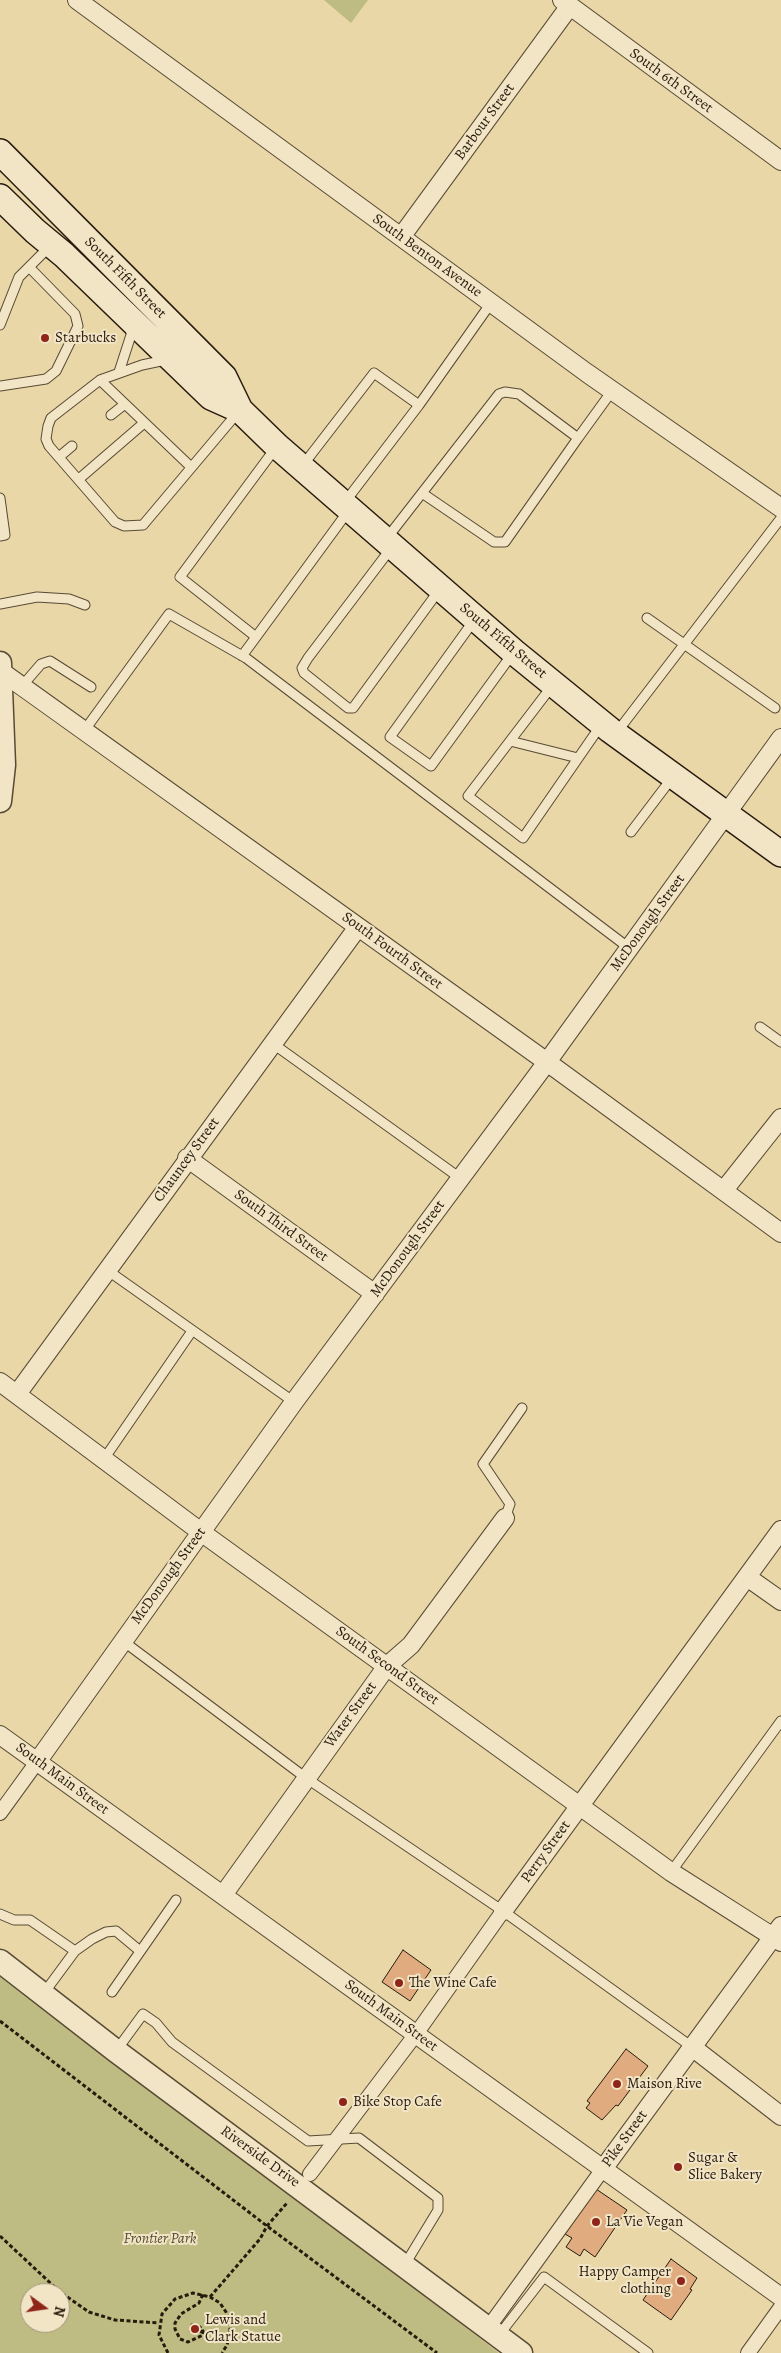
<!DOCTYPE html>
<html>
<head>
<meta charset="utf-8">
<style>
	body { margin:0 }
	#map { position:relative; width:781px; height:2353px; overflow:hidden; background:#e9d7a8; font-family:Alegreya,serif }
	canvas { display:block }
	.north { position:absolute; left:20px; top:2283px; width:50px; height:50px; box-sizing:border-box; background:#f1e5c6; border:1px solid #a1947c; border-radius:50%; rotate:104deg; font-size:14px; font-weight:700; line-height:20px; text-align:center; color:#281b0e }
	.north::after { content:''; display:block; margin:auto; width:18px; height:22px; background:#8f2418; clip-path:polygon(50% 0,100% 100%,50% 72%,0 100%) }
</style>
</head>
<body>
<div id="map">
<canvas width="781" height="2353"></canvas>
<div class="north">N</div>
</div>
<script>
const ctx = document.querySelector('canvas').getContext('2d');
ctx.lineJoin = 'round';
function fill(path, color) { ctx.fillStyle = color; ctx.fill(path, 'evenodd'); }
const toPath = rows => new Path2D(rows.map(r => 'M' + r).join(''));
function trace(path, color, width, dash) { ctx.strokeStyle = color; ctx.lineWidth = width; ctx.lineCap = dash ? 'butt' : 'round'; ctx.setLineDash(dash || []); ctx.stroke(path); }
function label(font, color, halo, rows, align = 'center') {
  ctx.font = font + ' Alegreya,serif'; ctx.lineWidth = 4; ctx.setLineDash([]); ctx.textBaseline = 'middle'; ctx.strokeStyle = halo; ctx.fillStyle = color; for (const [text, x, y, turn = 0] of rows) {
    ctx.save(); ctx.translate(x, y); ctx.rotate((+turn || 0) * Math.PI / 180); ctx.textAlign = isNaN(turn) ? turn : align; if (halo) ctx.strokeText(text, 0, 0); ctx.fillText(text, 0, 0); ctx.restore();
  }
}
fill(toPath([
	[324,0,368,0,351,23],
	[0,1976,293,2196,499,2353,0,2353],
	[30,2293,60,2293,60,2323,30,2323]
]), '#bebc82');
const building = toPath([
	[403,1950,431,1970,410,2001,382,1982,403,1950],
	[626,2049,648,2066,618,2106,616,2105,602,2120,586,2108,590,2103,587,2101,626,2049],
	[596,2189,627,2210,595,2257,584,2249,580,2256,566,2247,572,2238,565,2234,596,2189],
	[671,2259,697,2278,690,2289,692,2290,671,2320,643,2300,671,2259]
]);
fill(building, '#e0ac7f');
trace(building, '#281b0e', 1);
const service = toPath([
	[0,325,19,277,51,245],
	[167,362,161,361,142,365,100,380,51,418,48,426,46,439,49,446,115,522,124,526,143,525,239,411],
	[119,372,131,335,131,325],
	[100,380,191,467],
	[0,386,46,379,56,371,78,326,75,314,29,267],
	[419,405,491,303],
	[111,415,125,404],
	[277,446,180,577,256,637,349,510],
	[59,457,72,446],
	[303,465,374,373,419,405,345,502],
	[79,479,144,423],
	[422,493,494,542,505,542,578,438],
	[0,498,5,535,0,536],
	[387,538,499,394,505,392,519,394,578,438,612,391],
	[392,547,308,658,302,668,304,673,348,708,353,708,440,589],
	[0,604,37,597,69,599,85,605],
	[647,618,775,708],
	[475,619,390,737,431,766,513,653],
	[242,656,256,637],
	[22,686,41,664,50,661,91,687],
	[552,686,468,796,523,838,601,725],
	[84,731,169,614,246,658,629,948],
	[617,732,781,518],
	[510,741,578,758],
	[631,832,672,778],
	[760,1027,781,1042],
	[272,1043,460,1178],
	[107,1270,294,1402],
	[104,1459,192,1331],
	[505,1518,510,1504,483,1464,522,1408],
	[123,1641,306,1778,503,1911,692,2047],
	[671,1872,781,1721],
	[0,1914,14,1920,30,1920,75,1951,92,1939,106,1932,116,1931,140,1951],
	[112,1992,176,1900],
	[44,1993,75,1951],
	[116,2051,143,2014,156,2023,172,2042,308,2141,359,2138,438,2198,438,2210,404,2266],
	[499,2335,544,2277,648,2353]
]);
const pedestrian = toPath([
	[0,1813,37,1762],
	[310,2174,416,2034,503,1911],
	[488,2328,603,2169],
	[748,2353,781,2307]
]);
const minor = toPath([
	[77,0,587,373,781,508],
	[562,0,781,161],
	[401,237,569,7],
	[2,672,547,1062,781,1233],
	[187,1158,375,1294],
	[724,1190,781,1118],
	[0,1382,201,1532,671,1872,781,1942],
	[17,1394,358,927],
	[747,1577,781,1601],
	[0,1735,781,2297],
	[37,1762,294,1402,547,1062,781,738],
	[223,1895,387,1666,411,1645,505,1518],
	[503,1911,781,1530],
	[692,2047,781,2116],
	[603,2169,781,1926]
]);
const tertiary = toPath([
	[0,663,4,765,0,801],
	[0,1961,116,2051,521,2353]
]);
const secondary = toPath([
	[0,152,224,377,240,410,277,446,514,652,610,730,781,854],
	[0,197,35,231,64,255,211,397,240,410]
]);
trace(service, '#584a34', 11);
trace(pedestrian, '#584a34', 16);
trace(minor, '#584a34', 20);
trace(tertiary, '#584a34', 25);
trace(secondary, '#281b0e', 28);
trace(toPath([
	[0,2021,267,2226,437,2353],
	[0,2236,60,2292,89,2312,115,2320,159,2323],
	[210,2297,260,2239,267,2226,287,2203],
	[203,2331,191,2333,192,2325,200,2327,203,2331,203,2335,188,2342,180,2339,175,2329,175,2323,181,2314,199,2303,203,2294],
	[168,2353,159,2335,162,2314,175,2299,193,2293,210,2297,220,2303,226,2312,230,2323,230,2334,227,2345,222,2353]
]), '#281b0e', 3, [4, 2.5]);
trace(service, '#f1e5c6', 9);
trace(pedestrian, '#f1e5c6', 14);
trace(minor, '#f1e5c6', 18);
trace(tertiary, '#f1e5c6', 22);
trace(secondary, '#f1e5c6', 25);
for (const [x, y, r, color] of [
	[45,338,5,"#8f2418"],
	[399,1983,5,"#8f2418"],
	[617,2084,5,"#8f2418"],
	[343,2102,5,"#8f2418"],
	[678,2167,5,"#8f2418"],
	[596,2222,5,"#8f2418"],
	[681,2281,5,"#8f2418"],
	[195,2329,5,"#8f2418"]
]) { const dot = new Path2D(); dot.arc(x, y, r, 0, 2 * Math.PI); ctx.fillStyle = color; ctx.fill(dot); trace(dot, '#f1e5c6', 2); }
label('15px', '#281b0e', '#f1e5c6', [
	["South 6th Street",671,81,36],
	["Barbour Street",485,122,-54],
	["South Benton Avenue",427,256,36],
	["South Fifth Street",125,278,45],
	["South Fifth Street",503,641,40],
	["McDonough Street",648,923,-54],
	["South Fourth Street",392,951,36],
	["Chauncey Street",187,1160,-54],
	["South Third Street",281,1226,36],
	["McDonough Street",408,1249,-54],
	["McDonough Street",169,1576,-54],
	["South Second Street",387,1666,36],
	["Water Street",351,1715,-54],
	["South Main Street",62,1779,36],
	["Perry Street",546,1852,-54],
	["South Main Street",391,2016,36],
	["Pike Street",625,2139,-54],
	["Riverside Drive",260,2157,36]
]);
label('15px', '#281b0e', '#f1e5c6', [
	["Starbucks",55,338],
	["The Wine Cafe",409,1983],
	["Maison Rive",627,2084],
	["Bike Stop Cafe",353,2102],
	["Sugar &",688,2158],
	["Slice Bakery",688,2175],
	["La Vie Vegan",606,2222],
	["Happy Camper",671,2272,"right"],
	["clothing",671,2289,"right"],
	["Lewis and",205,2320],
	["Clark Statue",205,2337]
], 'left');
label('italic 15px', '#554b31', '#f1e5c6', [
	["Frontier Park",160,2239]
]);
</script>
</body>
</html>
